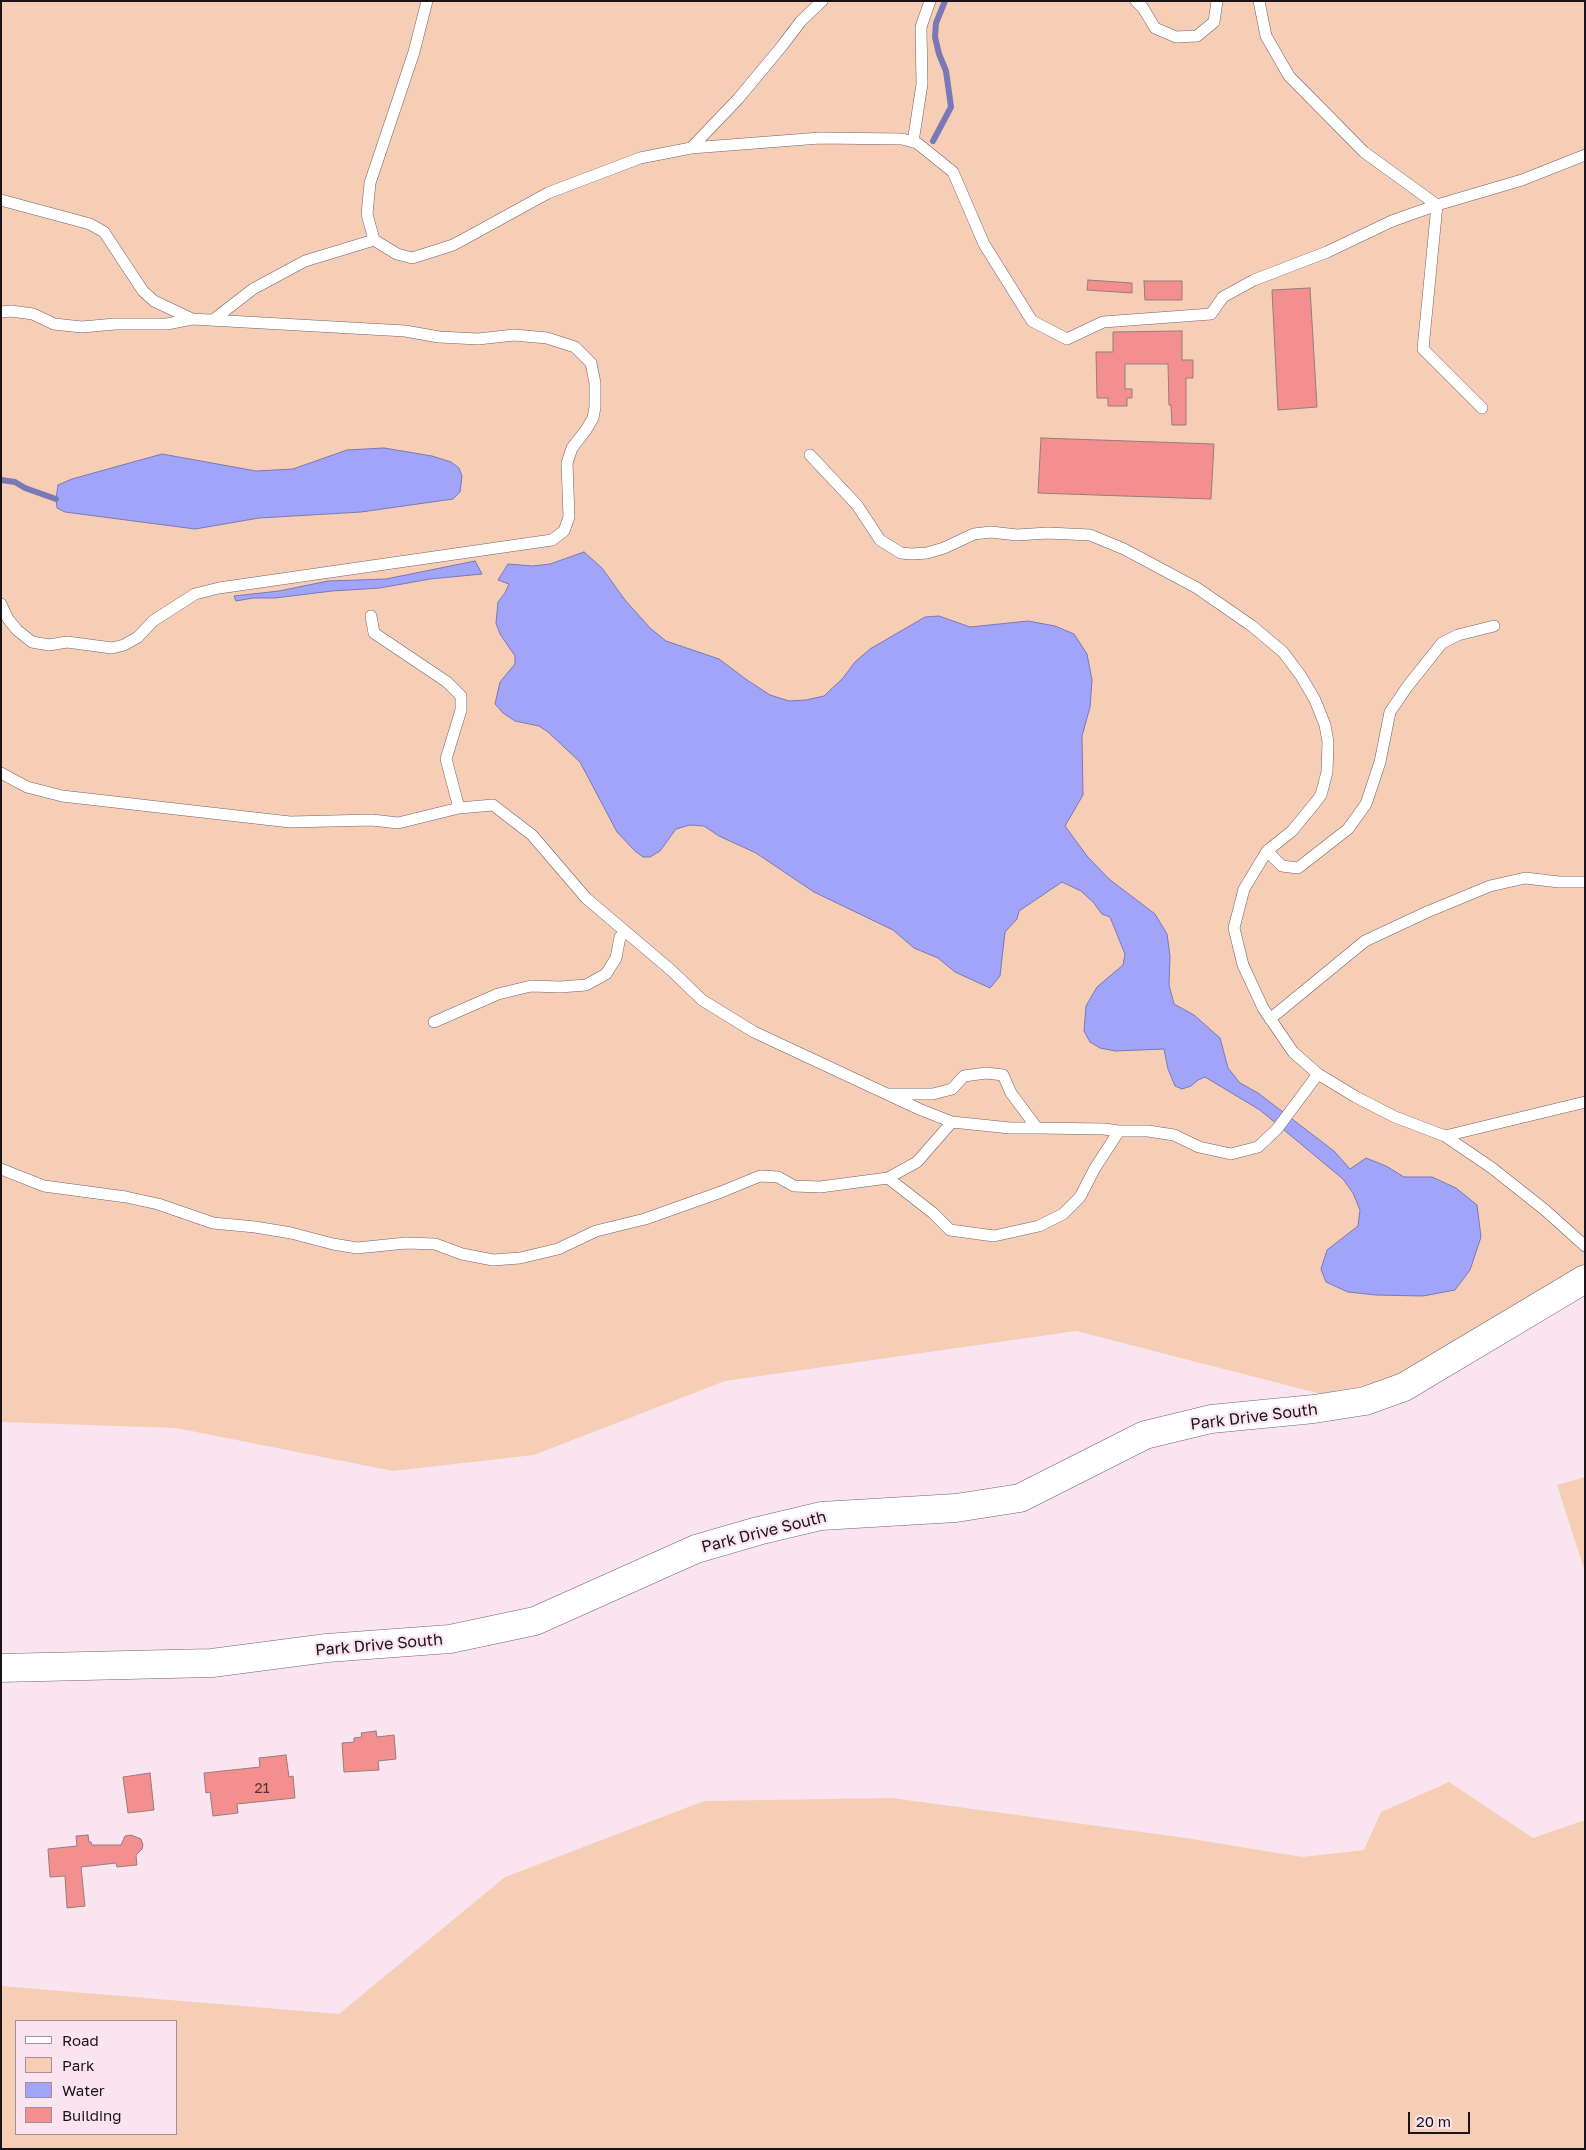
<!DOCTYPE html>
<html>
<head>
<meta charset="utf-8">
<style>
	body { margin:0 }
	#map { position:relative; width:1586px; height:2150px; overflow:hidden; background:#fae4ef; font-family:"Golos Text",sans-serif }
	canvas { display:block }
	.frame { position:absolute; inset:0; border:2px solid #1b1317; pointer-events:none }
	.legend { position:absolute; left:15px; top:2020px; width:162px; height:115px; box-sizing:border-box; background:#fae4ef; border:1px solid #a19099; margin:0; padding:6px 9px; list-style:none; font-size:15px; color:#1b1317 }
	.legend li { display:flex; align-items:center; gap:10px; height:25px }
	.legend b { width:25px; border:1px solid #a19099 }
	.scale { position:absolute; left:1408px; top:2112px; width:62px; height:22px; box-sizing:border-box; border:2px solid #1b1317; border-top:0; padding-left:6px; font-size:15px; line-height:18px; white-space:nowrap; color:#1b1317; -webkit-text-stroke:4px #fae4ef; paint-order:stroke }
</style>
</head>
<body>
<div id="map">
<canvas width="1586" height="2150"></canvas>
<div class="frame"></div>
<ul class="legend">
<li><b style="height:6px;background:#fff"></b>Road</li>
<li><b style="height:14px;background:#f6ceb6"></b>Park</li>
<li><b style="height:14px;background:#a2a4fa"></b>Water</li>
<li><b style="height:14px;background:#f48f90"></b>Building</li>
</ul>
<div class="scale">20 m</div>
</div>
<script>
const ctx = document.querySelector('canvas').getContext('2d');
ctx.lineJoin = 'round';
function fill(path, color) { ctx.fillStyle = color; ctx.fill(path, 'evenodd'); }
const toPath = rows => new Path2D(rows.map(r => 'M' + r).join(''));
function trace(path, color, width, dash) { ctx.strokeStyle = color; ctx.lineWidth = width; ctx.lineCap = dash ? 'butt' : 'round'; ctx.setLineDash(dash || []); ctx.stroke(path); }
function label(font, color, halo, rows, align = 'center') {
  ctx.font = font + ' "Golos Text",sans-serif'; ctx.lineWidth = 4.5; ctx.setLineDash([]); ctx.textBaseline = 'middle'; ctx.strokeStyle = halo; ctx.fillStyle = color; for (const [text, x, y, turn = 0] of rows) {
    ctx.save(); ctx.translate(x, y); ctx.rotate((+turn || 0) * Math.PI / 180); ctx.textAlign = isNaN(turn) ? turn : align; if (halo) ctx.strokeText(text, 0, 0); ctx.fillText(text, 0, 0); ctx.restore();
  }
}
fill(toPath([
	[1,1,1585,1,1585,1272,1404,1378,1321,1394,1076,1331,725,1381,534,1455,393,1471,176,1428,1,1422],
	[1585,1477,1585,1572,1557,1485],
	[1449,1782,1533,1838,1585,1820,1585,2149,1,2149,1,1986,339,2014,505,1877,704,1801,892,1798,1186,1838,1302,1857,1364,1850,1381,1812],
	[16,2021,176,2021,176,2134,16,2134]
]), '#f6ceb6');
const water = toPath([
	[384,448,432,456,451,462,459,468,462,476,460,492,453,499,361,512,259,518,195,529,65,512,57,508,56,499,58,485,72,479,162,454,256,471,293,469,347,450,384,448],
	[584,552,602,568,625,600,650,628,666,641,719,659,747,680,770,695,789,701,806,700,824,696,843,678,855,662,870,649,925,617,939,616,970,627,1028,621,1055,626,1074,634,1087,654,1092,680,1090,707,1082,736,1083,795,1065,826,1087,856,1109,879,1155,914,1167,934,1170,956,1169,985,1174,1004,1194,1015,1220,1038,1228,1068,1240,1083,1258,1093,1334,1151,1350,1169,1366,1158,1386,1166,1404,1177,1432,1177,1456,1188,1477,1205,1481,1237,1470,1270,1455,1290,1423,1296,1376,1295,1348,1292,1326,1282,1321,1269,1327,1250,1358,1226,1360,1210,1353,1193,1343,1179,1260,1110,1205,1077,1198,1080,1191,1086,1182,1089,1175,1086,1168,1069,1164,1049,1115,1051,1100,1048,1090,1042,1084,1031,1086,1006,1097,987,1123,965,1125,954,1110,917,1102,914,1093,902,1081,891,1062,882,1019,911,1017,919,1005,932,1000,976,990,988,955,972,938,958,914,948,893,930,814,892,756,853,719,836,704,826,690,825,676,829,660,851,650,857,643,857,635,851,617,832,580,762,548,732,539,726,515,721,503,713,495,704,500,682,515,664,515,656,500,634,496,623,498,602,505,593,509,584,498,580,508,564,533,566,550,564,584,552],
	[475,561,482,574,430,579,380,588,332,591,275,598,253,598,236,601,234,596,279,591,328,581,386,579,475,561]
]);
fill(water, '#a2a4fa');
trace(water, '#7a78b6', 1);
trace(toPath([
	[933,141,951,107,946,71,939,54,935,37,936,23,945,1],
	[1,480,15,482,25,488,56,499]
]), '#7a78b6', 6);
const building = toPath([
	[1088,280,1132,283,1132,293,1087,290,1088,280],
	[1144,281,1182,281,1182,300,1145,300,1144,281],
	[1310,288,1317,407,1278,410,1272,290,1310,288],
	[1182,331,1182,360,1193,360,1193,378,1186,378,1186,425,1172,425,1171,405,1169,405,1168,364,1125,364,1125,389,1132,389,1132,398,1127,398,1127,406,1108,406,1108,398,1097,398,1096,352,1113,352,1113,332,1182,331],
	[1041,438,1214,444,1211,499,1038,493,1041,438],
	[376,1731,377,1737,394,1735,396,1759,378,1761,379,1770,344,1772,342,1743,354,1742,354,1738,362,1737,361,1733,376,1731],
	[286,1755,289,1777,293,1776,295,1798,237,1804,238,1813,213,1816,210,1792,206,1793,204,1773,260,1767,259,1758,286,1755],
	[150,1773,154,1810,128,1813,123,1777,150,1773],
	[88,1835,89,1842,91,1842,92,1845,121,1845,125,1836,131,1835,141,1839,143,1845,142,1849,136,1855,137,1865,117,1867,116,1863,81,1867,85,1906,67,1908,65,1876,50,1877,48,1849,77,1846,76,1836,88,1835]
]);
fill(building, '#f48f90');
trace(building, '#937d7c', 1);
const service = toPath([
	[1136,1,1143,8,1155,28,1176,37,1197,36,1214,22,1217,1],
	[1259,1,1266,36,1289,76,1364,152,1437,205],
	[913,142,922,84,921,27,930,1],
	[691,148,738,99,782,46,801,21,822,1],
	[1,200,90,224,104,232,143,291,154,301,192,319],
	[374,240,367,214,370,183,414,52,427,1],
	[1,312,11,311,33,314,54,324,82,327,115,324,167,324,192,319,405,331,439,337,478,339,514,335,547,338,575,347,591,363,595,383,595,407,593,418,586,430,572,448,567,463,569,517,564,531,552,540,219,588,195,594,153,621,138,637,124,645,112,648,67,642,49,645,32,642,17,630,8,619,1,604],
	[213,320,253,289,305,261,374,240,397,254,412,258,428,253,453,245,477,232,548,193,640,158,691,148,820,138,902,139,917,143,953,172,984,244,1032,321,1067,339,1103,322,1211,314,1223,297,1254,280,1327,252,1392,221,1437,205],
	[1482,408,1423,349,1437,205,1522,180,1585,155],
	[810,455,857,505,880,540,901,553,912,554,927,553,944,548,974,534,991,532,1017,535,1048,533,1090,535,1124,549,1197,588,1252,626,1283,652,1301,676,1315,700,1325,725,1328,742,1327,772,1321,795,1315,803,1292,831,1267,851],
	[1,773,27,787,62,796,290,822,372,820,398,823,459,808,446,759,461,710,461,696,447,682,374,633,371,616],
	[626,932,672,971,702,1000,754,1032,919,1109,952,1122,917,1162,888,1178],
	[1270,1019,1365,941,1427,912,1490,886,1525,878,1559,882,1585,882],
	[434,1022,498,994,531,986,560,987,586,985,606,974,616,958,620,937,626,932,586,898,532,835,493,805,459,808],
	[1318,1074,1356,1097,1395,1117,1445,1136,1492,1168,1545,1210,1585,1246],
	[890,1094,933,1094,952,1089,964,1076,986,1073,1003,1075,1011,1093,1037,1128,1104,1129,1119,1131],
	[952,1122,1010,1128,1037,1128],
	[1445,1136,1585,1102],
	[1,1169,44,1186,126,1197,158,1204,213,1223,255,1227,291,1233,333,1244,357,1248,406,1243,435,1244,462,1254,493,1260,520,1258,558,1249,596,1231,645,1219,721,1192,760,1176,778,1177,794,1186,820,1187,888,1178,933,1213,950,1230,994,1236,1039,1226,1063,1214,1080,1197,1095,1168,1119,1131,1148,1131,1174,1135,1199,1147,1231,1154,1258,1147,1277,1129,1318,1074,1293,1052,1263,1008,1243,965,1234,928,1244,889,1267,851,1282,866,1298,868,1348,829,1366,804,1380,762,1390,712,1407,687,1442,643,1458,635,1494,626]
]);
const tertiary = toPath([
	[1,1668,212,1663,327,1648,450,1639,535,1621,696,1549,758,1531,821,1516,956,1508,1020,1498,1145,1435,1211,1419,1314,1409,1365,1401,1404,1387,1585,1279]
]);
trace(service, '#726069', 12);
trace(tertiary, '#726069', 29);
trace(service, '#fff', 11);
trace(tertiary, '#fff', 28);
label('14px', '#513235', null, [
	["21",262,1789]
]);
label('16px', '#1b1317', '#fae4ef', [
	["Park Drive South",1254,1417,-7],
	["Park Drive South",764,1532,-14],
	["Park Drive South",379,1645,-5]
]);
</script>
</body>
</html>
